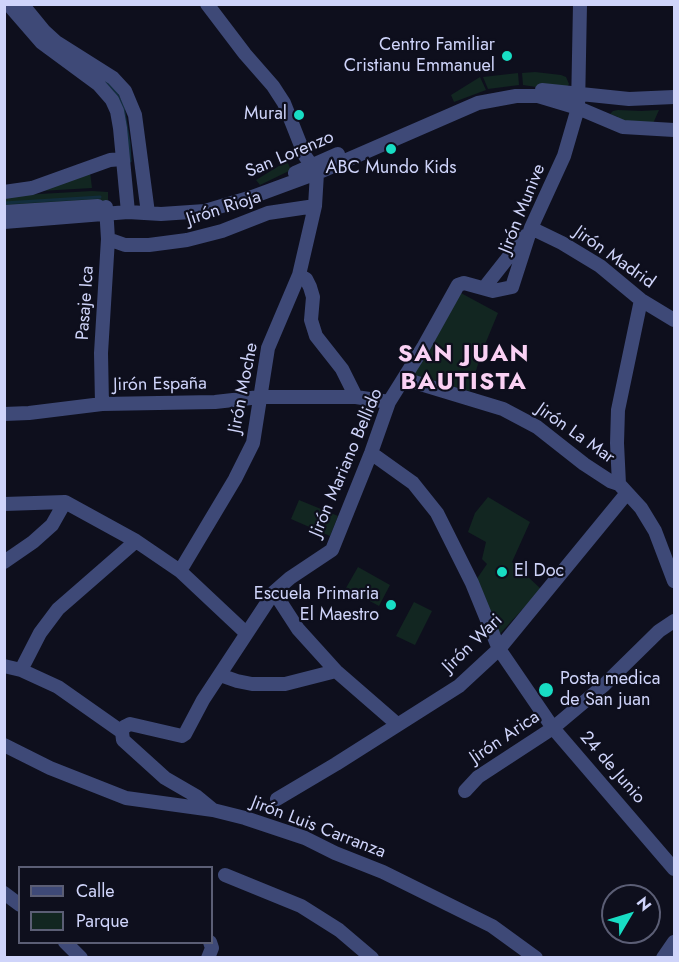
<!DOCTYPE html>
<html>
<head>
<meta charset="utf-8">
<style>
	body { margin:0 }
	#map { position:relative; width:679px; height:962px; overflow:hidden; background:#0e0f1d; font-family:Jost,sans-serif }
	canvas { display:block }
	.frame { position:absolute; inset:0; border:6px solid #cfd4fa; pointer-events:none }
	.legend { position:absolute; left:18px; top:866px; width:195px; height:78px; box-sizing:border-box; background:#0e0f1d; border:2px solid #5b5e75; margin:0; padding:8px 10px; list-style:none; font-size:18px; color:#cfd4fa }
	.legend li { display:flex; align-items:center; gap:12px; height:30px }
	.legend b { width:30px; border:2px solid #5b5e75 }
	.north { position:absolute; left:601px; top:884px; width:60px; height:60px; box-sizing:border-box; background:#0e0f1d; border:2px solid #5b5e75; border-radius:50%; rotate:52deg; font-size:16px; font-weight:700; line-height:24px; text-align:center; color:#cfd4fa }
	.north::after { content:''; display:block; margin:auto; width:21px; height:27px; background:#18ddc4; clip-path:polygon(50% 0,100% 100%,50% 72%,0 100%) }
</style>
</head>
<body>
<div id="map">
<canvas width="679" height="962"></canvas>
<div class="frame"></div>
<ul class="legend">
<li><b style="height:8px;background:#3e4977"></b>Calle</li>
<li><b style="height:16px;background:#122621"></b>Parque</li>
</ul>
<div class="north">N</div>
</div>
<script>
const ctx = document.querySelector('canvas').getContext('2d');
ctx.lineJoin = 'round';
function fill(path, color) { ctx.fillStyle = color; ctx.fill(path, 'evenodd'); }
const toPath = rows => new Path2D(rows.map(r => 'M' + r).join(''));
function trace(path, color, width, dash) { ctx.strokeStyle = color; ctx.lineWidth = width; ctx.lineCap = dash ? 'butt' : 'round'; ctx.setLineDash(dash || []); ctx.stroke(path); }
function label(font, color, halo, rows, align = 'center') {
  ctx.font = font + ' Jost,sans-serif'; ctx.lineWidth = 4.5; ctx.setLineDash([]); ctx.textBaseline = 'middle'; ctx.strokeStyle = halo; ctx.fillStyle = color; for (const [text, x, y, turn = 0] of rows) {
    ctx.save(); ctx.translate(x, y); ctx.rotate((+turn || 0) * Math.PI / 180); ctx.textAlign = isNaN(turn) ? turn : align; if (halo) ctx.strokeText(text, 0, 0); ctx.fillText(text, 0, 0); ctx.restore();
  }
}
fill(toPath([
	[535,72,561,75,566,77,569,84,567,87,556,90,523,85,522,73],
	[518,73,519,85,488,89,483,77],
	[480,77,486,90,454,102,451,95],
	[618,110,641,111,659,110,651,128,615,124,618,117,610,114,613,111],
	[287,161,291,170,260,185,256,180],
	[90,172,92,188,40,191],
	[92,191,108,192,108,202,5,209,5,196],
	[459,292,498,313,481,354,470,391,411,376],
	[488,497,530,522,512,562,541,589,498,636,476,580,487,564,482,559,486,542,468,532,475,513],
	[299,500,338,516,330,536,291,519],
	[358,567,390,585,379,606,346,588],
	[414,602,432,611,415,645,396,636]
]), '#122621');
trace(toPath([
	[101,78,115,91,123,106,129,143,130,161],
	[4,203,100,197]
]), '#122d3d', 3);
trace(toPath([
	[8,4,41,42,98,84,112,100,117,111,120,128,128,212],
	[22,4,44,31,56,42,113,78,125,91,135,115,148,213],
	[542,90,629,99,674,97],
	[295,173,338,154],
	[4,192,32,188,110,160,122,159],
	[4,212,98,206],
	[4,222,128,212,161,214,205,211,252,197,317,173,478,103,516,96,538,96,578,108,623,127,674,130],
	[531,228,562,243,600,266,641,300,674,320],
	[108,239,125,245,149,245,187,240,222,231,268,213,315,206],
	[299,275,306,279,310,287,313,297,311,320,316,336,342,369,356,397],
	[484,288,525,236],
	[404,379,503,409,537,427,584,464,610,481,619,484,641,508,655,531,674,581],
	[102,404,101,353,108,239,106,207],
	[4,414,29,413,102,404,215,402,260,397,356,397,389,402],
	[371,453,413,483,437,513,472,583,499,649,553,728,674,869],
	[619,484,617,443,618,410,641,300],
	[4,504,65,502,136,541,180,571,246,633],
	[4,562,33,542,52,525,65,502],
	[180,571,235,479,253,443,268,348,299,275,315,206,317,173,305,156,284,103,273,86,245,54,207,4],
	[274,592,298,629,336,671,397,724],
	[4,666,21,670,58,687,122,732,123,740,165,778,196,796,213,810],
	[21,670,40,633,58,609,136,541],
	[220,675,237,681,252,684,285,684,336,671],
	[122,732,124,727,130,724,182,736,185,734,203,700,274,592,290,578,332,550,371,453,389,402,424,346,458,285,464,283,493,291,512,287,531,228,564,156,578,108,580,4],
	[4,745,50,768,126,798,213,810,245,818,305,838,335,853,383,872,492,926,536,958],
	[465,791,478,777,553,728,603,686,659,631,674,621],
	[277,799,336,764,459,686,499,649,627,493],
	[225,875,301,906,339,930,372,958],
	[4,893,20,905],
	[65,942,81,958],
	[208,958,212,948,210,942],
	[663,958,674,942]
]), '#3e4977', 14);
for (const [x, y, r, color] of [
	[507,56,6,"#18ddc4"],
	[299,115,6,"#18ddc4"],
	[391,149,6,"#18ddc4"],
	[502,572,6,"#18ddc4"],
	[391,605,6,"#18ddc4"],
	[546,690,8,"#18ddc4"]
]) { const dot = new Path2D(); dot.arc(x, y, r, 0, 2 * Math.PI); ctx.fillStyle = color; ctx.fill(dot); trace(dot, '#0e0f1d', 2); }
label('18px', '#cfd4fa', '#0e0f1d', [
	["Centro Familiar",495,46],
	["Cristianu Emmanuel",495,67],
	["Mural",287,115],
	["ABC Mundo Kids",391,169,"center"],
	["El Doc",514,572,"left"],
	["Escuela Primaria",379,595],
	["El Maestro",379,616],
	["Posta medica",560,680,"left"],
	["de San juan",560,701,"left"]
], 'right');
label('18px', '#cfd4fa', '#0e0f1d', [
	["San Lorenzo",290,155,-23],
	["Jirón Rioja",224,209,-18],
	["Jirón Munive",523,209,-68],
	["Jirón Madrid",614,258,35],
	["Pasaje Ica",86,303,-86],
	["Jirón España",160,385,-1],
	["Jirón Moche",244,388,-79],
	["Jirón La Mar",575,434,35],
	["Jirón Mariano Bellido",347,463,-67],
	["Jirón Wari",473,644,-44],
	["Jirón Arica",505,738,-34],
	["24 de Junio",612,768,49],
	["Jirón Luis Carranza",318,828,21]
]);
ctx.letterSpacing = '1.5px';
label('bold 24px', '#fad1f4', '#0e0f1d', [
	["SAN JUAN",464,355],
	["BAUTISTA",464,383]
]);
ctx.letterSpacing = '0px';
</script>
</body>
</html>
